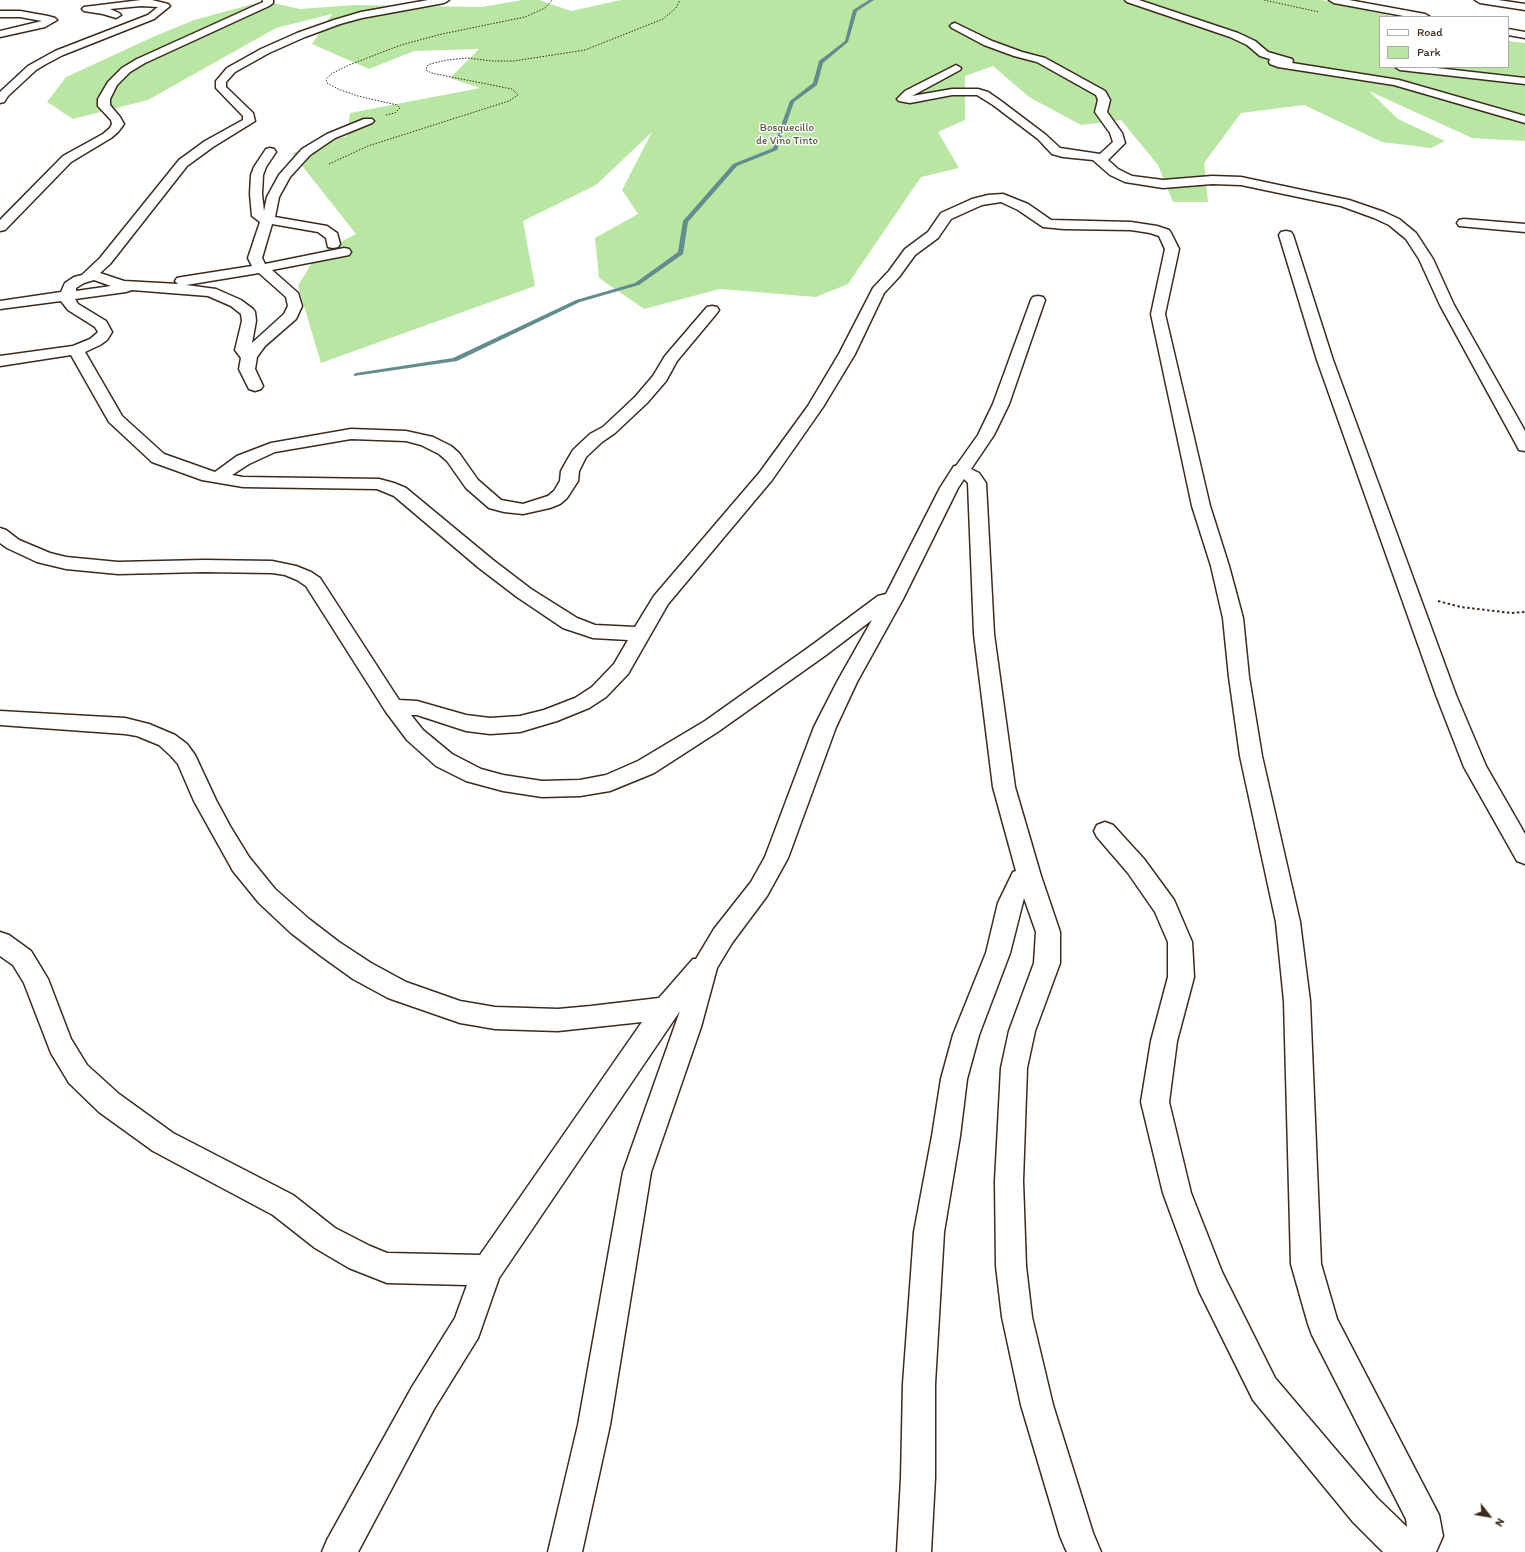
<!DOCTYPE html>
<html>
<head>
<meta charset="utf-8">
<style>
	body { margin:0 }
	#map { position:relative; width:1525px; height:1552px; overflow:hidden; background:#fff; font-family:Itim,sans-serif }
	canvas { display:block }
	.legend { position:absolute; left:1379px; top:16px; width:130px; height:52px; box-sizing:border-box; background:#fff; border:1px solid #b1aaa5; margin:0; padding:5px 7px; list-style:none; font-size:12px; color:#3b2a1e }
	.legend li { display:flex; align-items:center; gap:8px; height:20px }
	.legend b { width:20px; border:1px solid #b1aaa5 }
	.north { position:absolute; left:1469px; top:1496px; width:40px; height:40px; -webkit-text-stroke:3px #fff; paint-order:stroke; rotate:121deg; font-size:11px; font-weight:700; line-height:16px; text-align:center; color:#3b2a1e }
	.north::after { content:''; display:block; margin:auto; width:14px; height:18px; background:#3b2a1e; clip-path:polygon(50% 0,100% 100%,50% 72%,0 100%) }
</style>
</head>
<body>
<div id="map">
<canvas width="1525" height="1552"></canvas>
<ul class="legend">
<li><b style="height:5px;background:#fff"></b>Road</li>
<li><b style="height:11px;background:#b9e6a3"></b>Park</li>
</ul>
<div class="north">N</div>
</div>
<script>
const ctx = document.querySelector('canvas').getContext('2d');
ctx.lineJoin = 'round';
function fill(path, color) { ctx.fillStyle = color; ctx.fill(path, 'evenodd'); }
const toPath = rows => new Path2D(rows.map(r => 'M' + r).join(''));
function trace(path, color, width, dash) { ctx.strokeStyle = color; ctx.lineWidth = width; ctx.lineCap = dash ? 'butt' : 'round'; ctx.setLineDash(dash || []); ctx.stroke(path); }
function label(font, color, halo, rows, align = 'center') {
  ctx.font = font + ' Itim,sans-serif'; ctx.lineWidth = 3; ctx.setLineDash([]); ctx.textBaseline = 'middle'; ctx.strokeStyle = halo; ctx.fillStyle = color; for (const [text, x, y, turn = 0] of rows) {
    ctx.save(); ctx.translate(x, y); ctx.rotate((+turn || 0) * Math.PI / 180); ctx.textAlign = isNaN(turn) ? turn : align; if (halo) ctx.strokeText(text, 0, 0); ctx.fillText(text, 0, 0); ctx.restore();
  }
}
fill(toPath([
	[522,0,539,0,571,11,621,0,1321,0,1396,17,1380,17,1380,67,1508,67,1508,41,1525,43,1525,141,1472,138,1369,91,1398,119,1445,141,1431,148,1382,142,1304,105,1241,113,1204,163,1208,202,1173,202,1158,165,1121,120,1081,125,1029,97,993,66,965,76,965,120,938,132,959,168,921,177,848,284,816,297,720,289,644,309,599,278,595,238,638,214,622,190,652,132,596,185,523,221,535,286,321,363,298,286,317,254,356,234,292,153,347,136,350,113,480,88,450,78,479,49,414,51,369,69,312,44,332,14,276,28,148,100,73,119,47,102,66,77,155,36,194,20,264,1,300,9,355,5,482,7]
]), '#b9e6a3');
fill(toPath([
	[869,0,874,0,857,11,848,42,823,63,817,85,794,102,777,150,737,166,688,222,683,254,639,285,580,302,457,361,354,376,354,374,356,373,453,358,576,300,635,283,678,252,683,221,733,164,773,148,790,101,813,83,819,61,845,41,853,10,869,0]
]), '#638c8e');
const minor = toPath([
	[141,0,152,0,168,4,170,6,154,19,63,55,46,64,36,70,8,96,4,102,0,103,0,92,28,66,55,51,148,15,158,7,141,6,110,9,119,13,121,15,116,18,103,14,84,11,82,9,84,7,141,0],
	[263,0,273,0,273,3,269,6,145,63,130,72,117,85,110,99,110,105,120,117,124,124,118,132,111,138,71,162,5,230,0,231,0,220,63,156,103,134,110,128,112,124,111,120,98,106,98,99,108,82,122,68,137,59,263,2,263,0],
	[428,0,449,0,444,3,362,18,340,24,305,37,269,53,235,72,226,82,226,87,253,113,255,121,213,147,187,166,110,264,100,273,124,281,178,284,175,281,177,278,182,277,252,266,248,258,260,222,252,216,250,194,251,175,254,167,266,149,270,148,274,149,276,152,266,167,263,175,262,194,264,211,267,197,279,175,302,149,327,134,364,119,372,119,374,121,372,123,335,138,310,155,290,177,279,197,275,217,327,226,337,233,340,244,338,247,333,248,328,247,326,238,318,232,272,224,262,258,265,264,344,248,349,249,351,252,349,255,344,256,272,270,298,293,302,306,296,319,265,346,257,357,255,369,263,386,261,389,255,391,249,389,239,369,241,358,235,350,242,321,241,314,231,306,208,296,132,290,126,292,75,299,78,304,106,321,112,332,107,340,100,345,85,352,122,416,164,454,212,471,215,472,237,456,271,443,351,429,406,431,433,437,451,446,459,453,478,480,501,500,523,504,548,496,554,491,560,481,561,471,566,462,573,450,590,434,603,427,635,397,653,376,665,356,707,307,712,306,717,307,719,310,717,313,677,361,666,381,647,403,615,433,602,442,586,457,579,471,578,481,567,498,560,504,550,508,523,514,504,512,489,508,466,488,447,461,439,454,421,445,406,441,351,439,275,452,249,464,232,475,243,477,379,479,394,483,406,488,493,560,531,589,577,618,595,625,635,627,654,596,760,472,808,406,839,354,873,288,889,271,905,249,928,232,941,213,972,199,988,195,1003,194,1028,204,1051,220,1131,222,1157,226,1169,230,1171,233,1179,249,1165,314,1210,506,1229,566,1243,618,1249,677,1262,756,1300,922,1310,1001,1321,1264,1337,1319,1439,1515,1443,1536,1436,1552,1383,1552,1353,1522,1253,1400,1199,1291,1163,1193,1141,1102,1151,1041,1168,977,1168,942,1155,912,1128,873,1097,837,1094,831,1097,825,1105,822,1113,825,1144,859,1174,900,1192,942,1194,977,1177,1041,1169,1102,1191,1193,1222,1272,1275,1378,1377,1498,1407,1527,1406,1519,1312,1335,1308,1324,1291,1264,1284,1001,1276,922,1240,756,1229,677,1223,618,1211,566,1192,506,1151,314,1165,249,1159,236,1150,233,1131,230,1064,229,1043,227,1018,210,1001,202,982,205,951,219,938,238,915,255,899,277,884,293,855,354,823,407,772,480,668,604,628,674,606,697,589,708,557,721,520,732,490,734,466,731,417,715,411,715,423,730,452,754,481,769,503,775,542,781,580,780,606,775,638,761,705,721,812,645,878,596,886,594,940,488,954,466,956,466,978,435,993,404,1031,300,1033,297,1038,296,1043,297,1045,300,1009,404,994,435,971,469,979,473,986,483,994,634,1015,787,1041,876,1060,932,1060,963,1035,1031,1027,1068,1023,1181,1026,1266,1032,1317,1053,1405,1093,1533,1101,1552,1067,1552,1065,1548,1060,1536,1021,1405,1002,1317,996,1266,995,1181,1001,1068,1009,1031,1034,963,1036,932,1024,898,1010,953,979,1035,967,1079,960,1136,944,1232,935,1384,935,1478,931,1552,897,1552,901,1478,903,1384,914,1232,932,1136,941,1079,953,1035,986,953,998,903,1013,872,1016,871,993,787,974,634,968,483,964,479,958,488,903,599,857,682,836,727,788,858,767,896,732,943,717,968,701,1027,651,1172,610,1425,582,1552,548,1552,578,1425,623,1172,680,1011,499,1278,478,1338,434,1409,358,1552,322,1552,327,1540,412,1387,455,1318,467,1285,387,1283,349,1268,315,1248,273,1215,153,1151,99,1112,69,1083,51,1053,24,983,13,965,0,956,0,932,9,935,31,951,48,979,71,1039,87,1065,119,1094,173,1133,293,1195,335,1228,370,1246,387,1253,480,1255,642,1022,558,1031,495,1029,460,1023,388,998,353,979,321,956,291,933,259,903,233,871,194,801,178,764,171,756,159,745,137,736,125,734,0,725,0,711,125,718,149,724,175,735,187,744,195,755,216,800,230,826,249,857,275,889,309,919,339,942,371,963,406,982,460,1001,495,1007,558,1009,591,1006,659,998,693,959,696,959,714,929,751,882,765,857,814,727,837,682,872,620,826,655,719,731,654,773,610,791,580,796,542,797,503,791,466,781,436,766,407,740,386,712,306,586,297,580,285,575,272,573,204,572,118,574,66,569,37,562,7,548,0,543,0,528,6,530,19,540,50,553,66,557,118,562,204,560,272,561,296,566,311,572,320,578,399,700,417,701,466,715,490,718,520,716,544,710,575,698,592,687,614,664,628,640,593,638,563,628,517,597,479,568,394,496,377,489,243,487,202,480,152,462,109,422,71,355,0,366,0,356,73,346,90,339,96,334,98,332,95,327,68,310,61,301,0,309,0,301,61,292,65,283,74,277,82,275,100,258,179,160,205,141,243,120,243,116,216,88,216,81,227,68,261,49,297,33,334,20,361,12,428,0],
	[259,273,286,297,288,306,284,314,252,343,256,321,255,312,253,309,241,300,216,289,186,285,259,273],
	[94,280,111,286,76,291,76,288,84,283,94,280],
	[1125,0,1139,0,1238,33,1255,41,1268,52,1292,59,1293,61,1292,63,1399,80,1525,116,1525,123,1394,85,1278,67,1270,64,1269,62,1270,59,1260,56,1247,45,1230,37,1127,2,1125,0],
	[1329,0,1349,0,1425,14,1430,17,1409,17,1334,3,1329,0],
	[1475,0,1498,0,1525,4,1525,10,1480,3,1475,0],
	[0,11,20,11,48,16,55,18,57,20,45,27,0,37,0,31,42,21,20,17,0,17,0,11],
	[955,23,992,41,1022,52,1045,58,1105,91,1110,100,1107,112,1122,133,1125,143,1108,160,1118,169,1132,176,1163,180,1212,176,1241,177,1349,200,1384,212,1399,219,1416,233,1433,259,1454,305,1525,431,1525,451,1519,450,1517,446,1440,305,1419,259,1406,239,1389,225,1374,218,1341,206,1241,185,1212,184,1163,188,1125,182,1110,175,1093,160,1063,157,1052,154,1038,139,993,105,977,95,952,95,910,103,899,101,897,99,905,91,956,65,961,68,960,70,912,96,952,89,978,89,988,92,1001,101,1046,135,1060,148,1100,154,1113,142,1110,133,1095,112,1098,100,1096,95,1037,62,1014,56,984,45,952,28,950,26,952,24,955,23],
	[1508,29,1525,32,1525,38,1508,35,1508,29],
	[1395,67,1428,67,1525,78,1525,84,1400,70,1395,67],
	[1464,219,1525,224,1525,232,1459,226,1457,223,1459,220,1464,219],
	[1286,231,1291,232,1293,235,1333,360,1456,695,1486,766,1525,834,1525,864,1517,861,1464,767,1436,695,1317,360,1279,235,1281,232,1286,231]
]);
trace(minor, '#3b2a1e', 3);
trace(toPath([
	[1264,0,1319,12],
	[386,115,395,113,400,108,397,105,358,96,338,89,327,83,326,79,331,74,349,65,401,45,442,34,525,17,545,8,552,0],
	[329,164,368,146,509,101,518,95,512,89,431,73,426,70,427,66,430,64,447,60,467,58,492,61,514,61,585,50,663,19,676,8,680,0]
]), '#3b2a1e', 1, [1.5, 1.5]);
trace(toPath([
	[1438,601,1461,607,1511,613,1525,612]
]), '#3b2a1e', 2, [2.5, 2.5]);
fill(minor, '#fff');
label('11px', '#5a593f', '#fff', [
	["Bosquecillo",787,128],
	["de Vino Tinto",787,141]
]);
</script>
</body>
</html>
